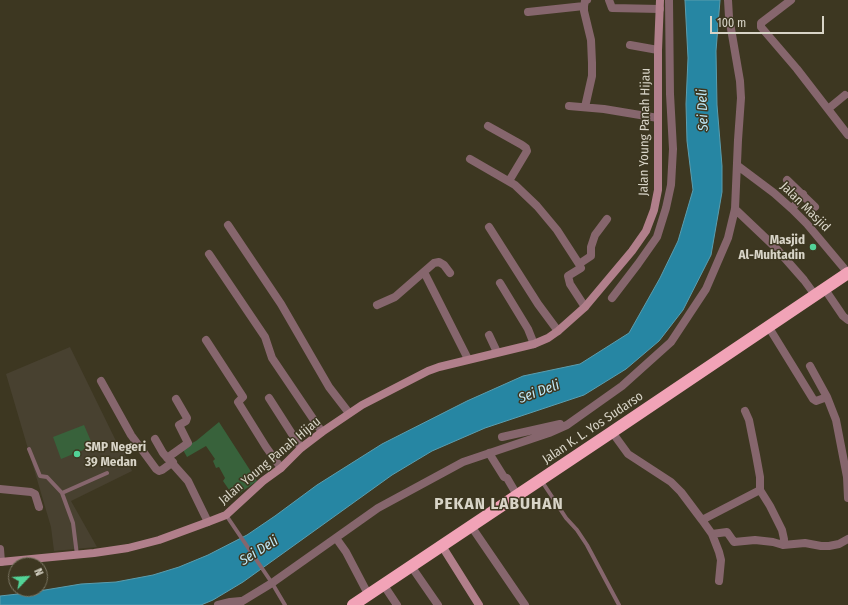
<!DOCTYPE html>
<html>
<head>
<meta charset="utf-8">
<style>
	body { margin:0 }
	#map { position:relative; width:848px; height:605px; overflow:hidden; background:#3d3721; font-family:"Fira Sans Condensed",sans-serif }
	canvas { display:block }
	.north { position:absolute; left:8px; top:557px; width:40px; height:40px; box-sizing:border-box; background:#3d3721; border:1px solid #7b7663; border-radius:50%; rotate:65deg; font-size:11px; font-weight:700; line-height:16px; text-align:center; color:#d8d4c7 }
	.north::after { content:''; display:block; margin:auto; width:14px; height:18px; background:#52d397; clip-path:polygon(50% 0,100% 100%,50% 72%,0 100%) }
	.scale { position:absolute; left:710px; top:16px; width:114px; height:18px; box-sizing:border-box; border:2px solid #d8d4c7; border-top:0; padding-left:5px; font-size:12px; line-height:14px; white-space:nowrap; color:#d8d4c7; -webkit-text-stroke:3px #3d3721; paint-order:stroke }
</style>
</head>
<body>
<div id="map">
<canvas width="848" height="605"></canvas>
<div class="north">N</div>
<div class="scale">100 m</div>
</div>
<script>
const ctx = document.querySelector('canvas').getContext('2d');
ctx.lineJoin = 'round';
function fill(path, color) { ctx.fillStyle = color; ctx.fill(path, 'evenodd'); }
const toPath = rows => new Path2D(rows.map(r => 'M' + r).join(''));
function trace(path, color, width, dash) { ctx.strokeStyle = color; ctx.lineWidth = width; ctx.lineCap = dash ? 'butt' : 'round'; ctx.setLineDash(dash || []); ctx.stroke(path); }
function label(font, color, halo, rows, align = 'center') {
  ctx.font = font + ' "Fira Sans Condensed",sans-serif'; ctx.lineWidth = 3; ctx.setLineDash([]); ctx.textBaseline = 'middle'; ctx.strokeStyle = halo; ctx.fillStyle = color; for (const [text, x, y, turn = 0] of rows) {
    ctx.save(); ctx.translate(x, y); ctx.rotate((+turn || 0) * Math.PI / 180); ctx.textAlign = isNaN(turn) ? turn : align; if (halo) ctx.strokeText(text, 0, 0); ctx.fillText(text, 0, 0); ctx.restore();
  }
}
fill(toPath([
	[70,347,116,441,119,441,132,471,71,501,97,547,54,551,51,527,6,374]
]), '#484130');
fill(toPath([
	[219,422,257,481,234,497,223,481,225,478,219,467,216,468,213,461,215,459,206,446,187,457,182,448,196,441],
	[84,425,93,446,61,459,53,437]
]), '#38623b');
const water = toPath([
	[685,0,720,0,716,51,717,105,722,166,722,192,711,255,683,310,659,341,626,369,584,395,485,428,432,451,392,475,243,582,213,600,201,605,0,605,0,596,27,593,81,584,116,582,153,575,179,567,208,555,247,535,275,516,317,485,382,444,467,401,523,376,580,364,629,333,660,278,678,241,693,190,687,141,686,104,688,58,685,0]
]);
fill(water, '#2686a3');
trace(water, '#5b9dae', 1);
trace(toPath([
	[29,449,40,476,47,477,62,493],
	[541,480,566,518,577,530,587,545,619,605],
	[226,515,272,583,285,605],
	[77,555,73,523,62,493,107,473]
]), '#86666d', 4);
trace(toPath([
	[609,0,612,8,660,9],
	[791,0,761,23,761,27,797,69,848,135],
	[528,12,584,6],
	[630,45,658,50],
	[569,106,604,109,658,118],
	[585,107,592,76,592,63,591,40,584,11,584,6,585,1,587,0],
	[828,109,845,95],
	[488,126,522,145,526,148,527,151,509,181],
	[470,159,515,185,537,206,557,230,579,264,581,268,568,276,570,284,585,307],
	[738,166,774,193,792,209,807,224,848,273],
	[787,180,815,207],
	[735,209,775,247,804,280,815,295],
	[792,209,803,194],
	[228,225,281,304,329,387,349,413],
	[489,227,538,304,558,331],
	[209,254,265,337,272,358,322,432],
	[579,264,591,256,591,247,595,235,607,219],
	[424,272,468,359],
	[500,283,528,329,534,344],
	[824,288,843,316,848,320],
	[612,298,638,264,657,237,666,208,671,185,673,149,670,94,669,0],
	[377,305,395,297,434,263,439,262,444,265,450,273],
	[768,326,813,399,816,401,827,397],
	[489,335,497,352],
	[206,340,243,397,238,402,266,447,281,468],
	[810,366,827,397,836,420,847,477,848,498],
	[101,381,131,435,156,469,159,471,162,470,173,462],
	[269,398,301,448],
	[745,411,749,420,756,455,760,477,760,490],
	[612,432,628,454,671,482,681,492,702,520,712,534,719,552,721,560,719,581],
	[502,437,560,424],
	[155,439,163,453,188,481,208,522],
	[489,453,504,477,507,478,517,495],
	[167,458,188,443,179,425,186,421,187,418,176,399],
	[0,489,31,492,35,494,39,507],
	[702,520,760,490,770,506,782,530,784,539,783,545],
	[471,526,525,605],
	[712,534,727,532,734,542,755,540,773,542,783,545,805,543,821,546,829,546,839,544,848,539],
	[336,538,346,552,368,594],
	[0,549,1,562],
	[411,566,438,605],
	[383,584,397,605],
	[218,605,230,602,241,601],
	[236,605,272,583,378,508,463,462,549,433,567,425,622,386,671,342,706,289,728,238,735,209,738,140,741,98,740,81,729,17,728,0]
]), '#86666d', 8);
trace(toPath([
	[442,546,479,605],
	[0,562,94,553,128,548,159,540,208,522,226,515,263,481,281,468,301,448,322,432,362,405,428,371,439,367,534,344,548,338,558,331,585,307,632,251,646,231,654,210,658,190,658,50,660,0]
]), '#b17f8b', 8);
trace(toPath([
	[353,605,612,432,848,273]
]), '#f1a3b7', 12);
for (const [x, y, r, color] of [
	[813,247,4,"#52d397"],
	[77,454,4,"#52d397"]
]) { const dot = new Path2D(); dot.arc(x, y, r, 0, 2 * Math.PI); ctx.fillStyle = color; ctx.fill(dot); trace(dot, '#3d3721', 1.5); }
label('13px', '#d8d4c7', '#3d3721', [
	["Jalan Young Panah Hijau",645,132,-89],
	["Jalan Masjid",805,207,45],
	["Jalan K. L. Yos Sudarso",593,428,-34],
	["Jalan Young Panah Hijau",270,461,-40]
]);
label('bold 13px', '#d8d4c7', '#3d3721', [
	["Masjid",805,240],
	["Al-Muhtadin",805,255],
	["SMP Negeri",85,447,"left"],
	["39 Medan",85,462,"left"]
], 'right');
label('italic 14px', '#bfeafa', '#3d3721', [
	["Sei Deli",703,110,-92],
	["Sei Deli",539,392,-20],
	["Sei Deli",259,551,-32]
]);
ctx.letterSpacing = '1px';
label('bold 17px', '#d8d4c7', '#3d3721', [
	["PEKAN LABUHAN",499,504]
]);
ctx.letterSpacing = '0px';
</script>
</body>
</html>
